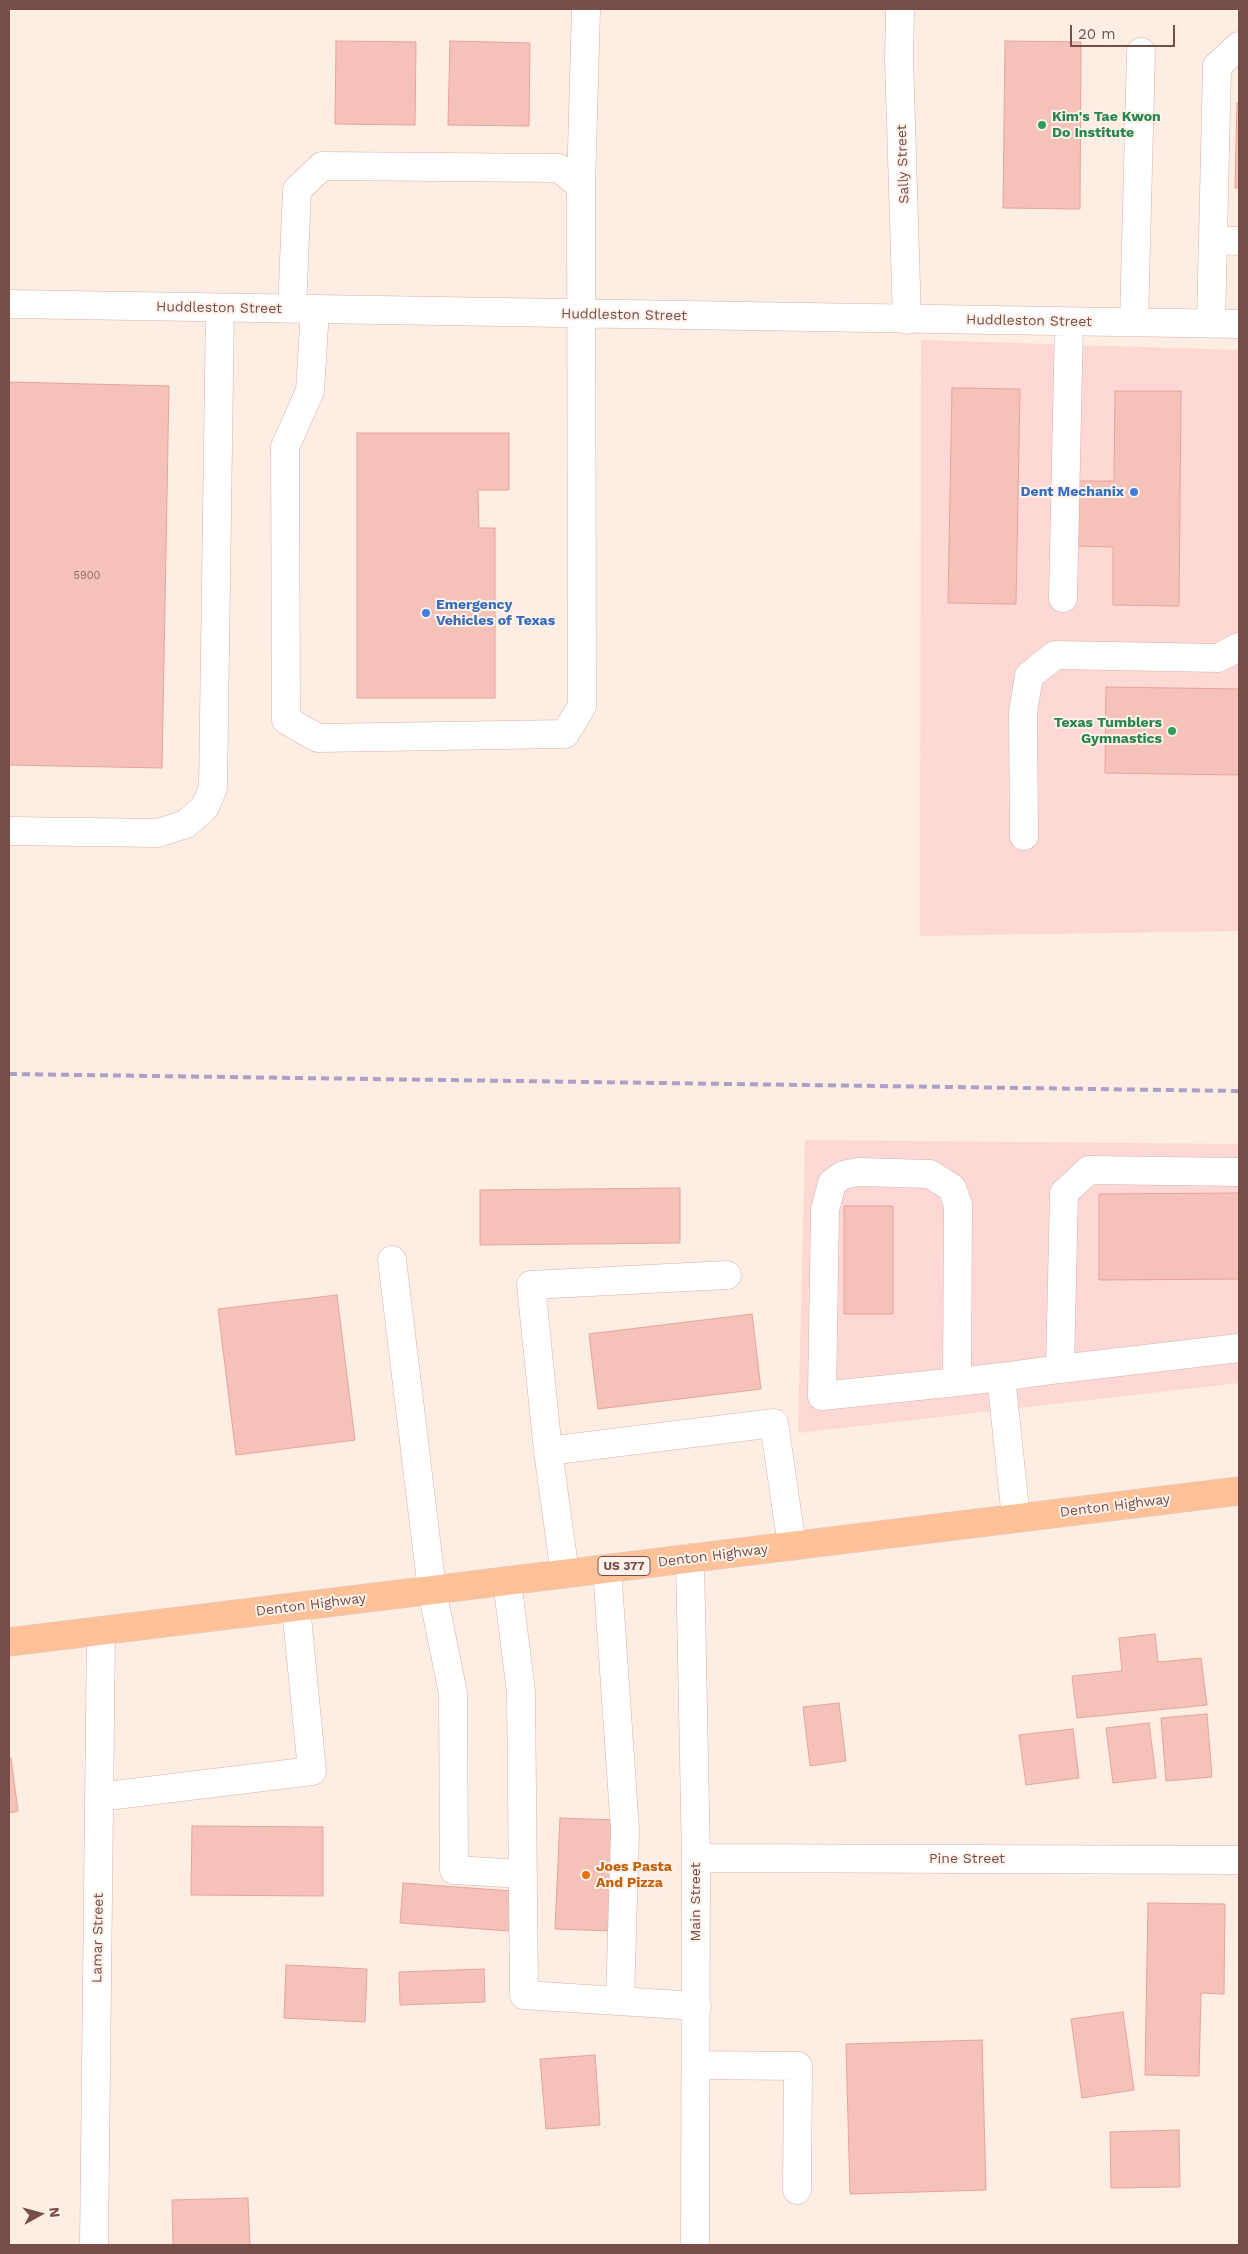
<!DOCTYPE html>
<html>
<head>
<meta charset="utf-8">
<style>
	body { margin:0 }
	#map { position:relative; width:1248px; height:2254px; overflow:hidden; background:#fdede2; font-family:"Work Sans",sans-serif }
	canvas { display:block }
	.frame { position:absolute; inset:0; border:10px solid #774d47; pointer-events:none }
	.north { position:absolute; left:15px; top:2189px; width:50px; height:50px; -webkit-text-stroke:4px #fff2ea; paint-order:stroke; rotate:83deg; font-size:14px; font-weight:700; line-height:20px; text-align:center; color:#774d47 }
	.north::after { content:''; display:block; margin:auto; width:18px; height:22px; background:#774d47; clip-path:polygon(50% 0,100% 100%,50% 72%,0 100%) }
	.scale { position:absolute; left:1070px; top:25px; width:105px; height:22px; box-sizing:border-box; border:2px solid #774d47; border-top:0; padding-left:6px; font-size:15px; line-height:18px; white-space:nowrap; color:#774d47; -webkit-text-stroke:4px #fff2ea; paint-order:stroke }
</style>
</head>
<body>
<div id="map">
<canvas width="1248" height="2254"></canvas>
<div class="frame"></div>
<div class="north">N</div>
<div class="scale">20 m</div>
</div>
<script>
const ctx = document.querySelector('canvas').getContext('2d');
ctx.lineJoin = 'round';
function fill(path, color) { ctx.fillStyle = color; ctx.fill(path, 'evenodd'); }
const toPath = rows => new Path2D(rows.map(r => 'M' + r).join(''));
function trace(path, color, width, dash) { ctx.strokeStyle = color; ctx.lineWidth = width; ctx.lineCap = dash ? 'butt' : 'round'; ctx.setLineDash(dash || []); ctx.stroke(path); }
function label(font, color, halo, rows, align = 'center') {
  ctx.font = font + ' "Work Sans",sans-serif'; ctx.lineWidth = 4; ctx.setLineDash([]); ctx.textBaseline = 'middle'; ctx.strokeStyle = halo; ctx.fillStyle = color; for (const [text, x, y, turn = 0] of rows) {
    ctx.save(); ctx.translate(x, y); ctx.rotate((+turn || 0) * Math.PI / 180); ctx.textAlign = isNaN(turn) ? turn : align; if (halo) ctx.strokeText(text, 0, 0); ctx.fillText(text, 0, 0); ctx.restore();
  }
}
fill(toPath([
	[921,340,1239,350,1239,931,920,936],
	[805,1140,1239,1144,1239,1383,798,1433]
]), '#fed8d5');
const building = toPath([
	[336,41,416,42,415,125,335,124,336,41],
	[450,41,530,43,529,126,448,125,450,41],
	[1005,41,1081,42,1080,209,1003,208,1005,41],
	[1237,103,1239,103,1239,188,1235,188,1237,103],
	[9,382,169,386,162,768,9,765,9,382],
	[952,388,1020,389,1016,604,948,603,952,388],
	[1115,391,1181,391,1179,606,1113,605,1113,547,1077,546,1078,481,1114,481,1115,391],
	[357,433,509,433,509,490,478,490,479,528,495,528,495,698,357,698,357,433],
	[1106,687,1239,689,1239,775,1105,773,1106,687],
	[680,1188,680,1243,480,1245,480,1190,680,1188],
	[1239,1193,1239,1279,1099,1280,1099,1194,1239,1193],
	[844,1206,893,1206,893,1314,844,1314,844,1206],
	[337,1295,355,1440,236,1455,218,1309,337,1295],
	[752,1314,761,1389,598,1409,589,1334,752,1314],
	[1155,1634,1158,1662,1201,1658,1207,1705,1077,1718,1072,1676,1122,1671,1119,1638,1155,1634],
	[839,1703,846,1761,810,1766,803,1707,839,1703],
	[1207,1714,1212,1777,1166,1781,1161,1718,1207,1714],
	[1149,1723,1156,1778,1113,1783,1106,1728,1149,1723],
	[1073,1729,1079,1778,1026,1785,1019,1735,1073,1729],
	[9,1758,11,1758,18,1811,9,1813,9,1758],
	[560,1818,616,1820,612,1931,555,1929,560,1818],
	[192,1826,323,1827,323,1896,191,1895,192,1826],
	[403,1883,512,1891,509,1931,400,1923,403,1883],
	[1148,1903,1225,1904,1224,1994,1201,1993,1199,2076,1145,2075,1148,1903],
	[286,1965,367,1969,365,2022,284,2018,286,1965],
	[484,1969,485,2002,400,2005,399,1972,484,1969],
	[1123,2012,1134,2090,1082,2098,1071,2019,1123,2012],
	[982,2040,986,2190,850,2194,846,2044,982,2040],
	[595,2055,600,2125,546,2129,540,2059,595,2055],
	[1179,2130,1180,2187,1111,2188,1110,2132,1179,2130],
	[248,2198,250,2245,173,2245,172,2200,248,2198]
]);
fill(building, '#f4c2b8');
trace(building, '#e8a498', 1);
const minor = toPath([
	[900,9,899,58,907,320],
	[581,186,586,9],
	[1213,240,1239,241],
	[9,304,1239,324],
	[292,309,297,190,322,166,559,168,581,186,582,706,565,734,318,738,286,720,285,447,310,391,315,310],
	[1134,322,1141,52],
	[1211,323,1217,66,1239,46],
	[1063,598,1069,322],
	[9,831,158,833,186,824,205,807,213,788,220,308],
	[1024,836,1023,712,1029,676,1055,655,1218,658,1239,647],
	[1239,1172,1089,1170,1064,1193,1060,1369,1239,1348],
	[392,1260,432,1590,453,1693,454,1870,523,1874],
	[727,1275,531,1285,548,1451,774,1423,792,1546],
	[1001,1377,1060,1369],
	[957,1382,958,1205,952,1188,930,1174,859,1172,843,1175,832,1183,825,1210,822,1396,957,1382,1001,1377,1016,1518],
	[548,1451,565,1574],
	[690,1558,696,1858,695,2245],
	[607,1569,625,1830,620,2001],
	[507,1581,521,1692,524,1995,697,2006],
	[99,1797,312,1771,296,1607],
	[696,1858,1239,1860],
	[696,2065,798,2066,797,2190],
	[94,2245,101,1631]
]);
const major = toPath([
	[9,1642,1239,1491]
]);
trace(minor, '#d1b4ab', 29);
trace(major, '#d9cdcb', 29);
trace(minor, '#fff', 28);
trace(major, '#ffc198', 28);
trace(toPath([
	[9,1074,1239,1091]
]), '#aca0c7', 4, [8, 5]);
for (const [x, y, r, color] of [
	[1042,125,5,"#2e9e5b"],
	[1134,492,5,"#3f7fe0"],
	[426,613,5,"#3f7fe0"],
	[1172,731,5,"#2e9e5b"],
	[586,1875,5,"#e8710a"]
]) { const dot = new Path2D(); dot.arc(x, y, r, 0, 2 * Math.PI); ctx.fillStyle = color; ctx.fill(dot); trace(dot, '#fff2ea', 2); }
label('11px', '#966a63', null, [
	["5900",87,576]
]);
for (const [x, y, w] of [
	[624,1566,52]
]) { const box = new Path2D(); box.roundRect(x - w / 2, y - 9.5, w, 19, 4); ctx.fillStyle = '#fff2ea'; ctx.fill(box); trace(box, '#774d47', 1); }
label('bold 12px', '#774d47', null, [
	["US 377",624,1566]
]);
label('bold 14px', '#27864d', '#fff2ea', [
	["Kim's Tae Kwon",1052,117],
	["Do Institute",1052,133],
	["Texas Tumblers",1162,723,"right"],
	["Gymnastics",1162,739,"right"]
], 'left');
label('14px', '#774d47', '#fff2ea', [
	["Sally Street",903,164,-92],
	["Huddleston Street",219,308,1],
	["Huddleston Street",624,315,1],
	["Huddleston Street",1029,321,1],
	["Denton Highway",1115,1506,-7],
	["Denton Highway",713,1556,-7],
	["Denton Highway",311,1605,-7],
	["Pine Street",967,1859],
	["Main Street",696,1902,-90],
	["Lamar Street",98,1938,-89]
]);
label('bold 14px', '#366cbe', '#fff2ea', [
	["Dent Mechanix",1124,492],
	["Emergency",436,605,"left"],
	["Vehicles of Texas",436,621,"left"]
], 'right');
label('bold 14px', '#c56008', '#fff2ea', [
	["Joes Pasta",596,1867],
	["And Pizza",596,1883]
], 'left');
</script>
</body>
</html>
